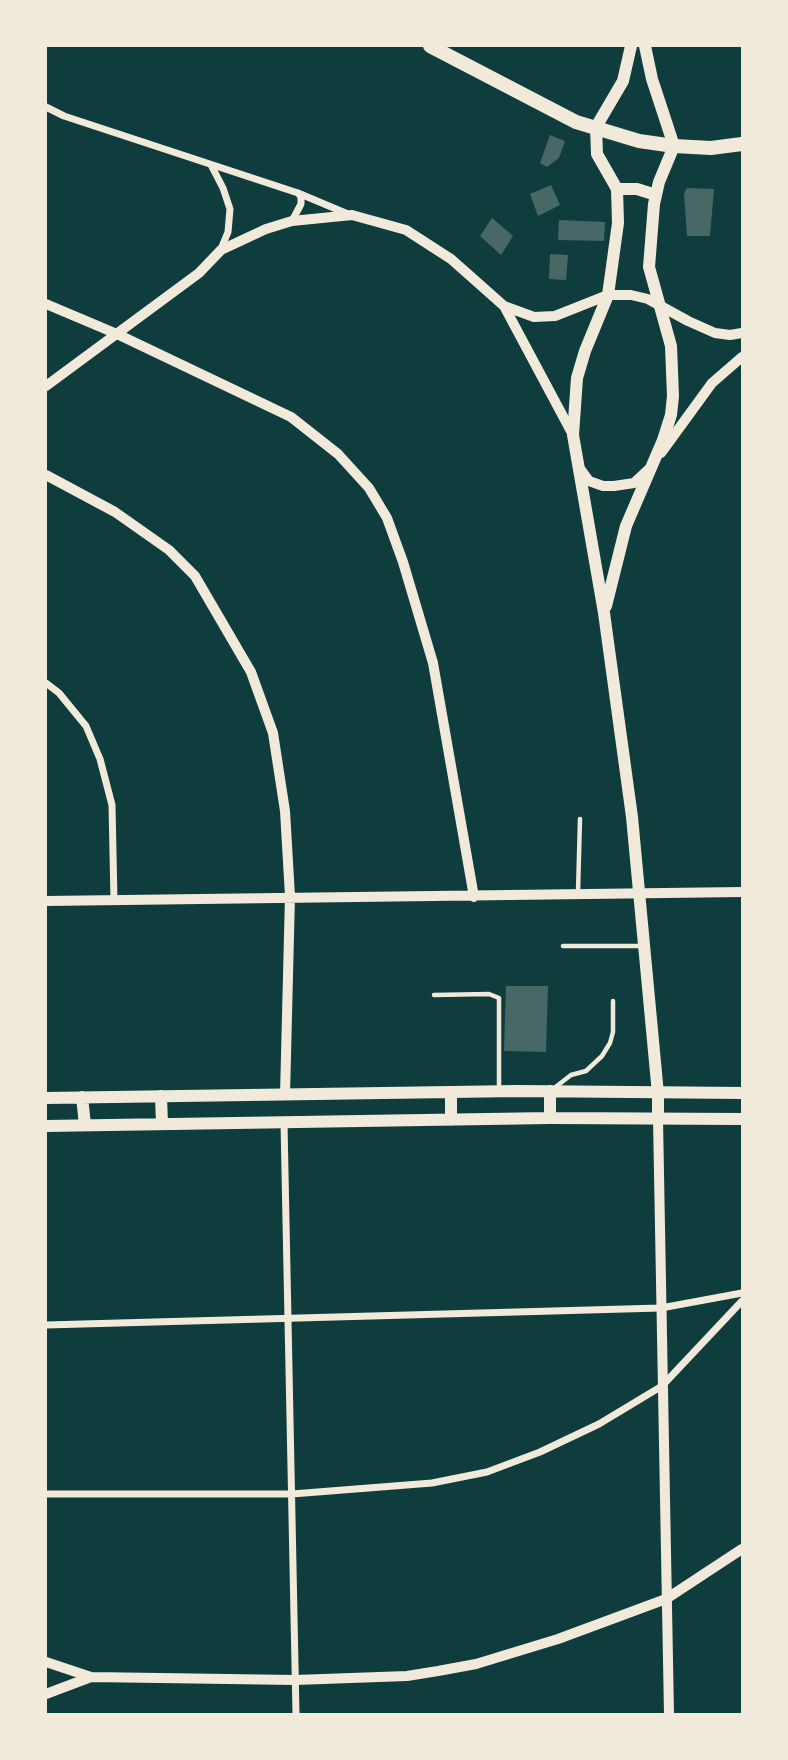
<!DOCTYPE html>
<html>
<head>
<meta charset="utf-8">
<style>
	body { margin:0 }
	#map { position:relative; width:788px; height:1760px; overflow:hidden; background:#0f3d3e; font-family:"Roboto Condensed",sans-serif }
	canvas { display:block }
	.frame { position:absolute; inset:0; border:47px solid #f1e9da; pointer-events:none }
</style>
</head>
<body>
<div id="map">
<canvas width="788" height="1760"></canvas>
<div class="frame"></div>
</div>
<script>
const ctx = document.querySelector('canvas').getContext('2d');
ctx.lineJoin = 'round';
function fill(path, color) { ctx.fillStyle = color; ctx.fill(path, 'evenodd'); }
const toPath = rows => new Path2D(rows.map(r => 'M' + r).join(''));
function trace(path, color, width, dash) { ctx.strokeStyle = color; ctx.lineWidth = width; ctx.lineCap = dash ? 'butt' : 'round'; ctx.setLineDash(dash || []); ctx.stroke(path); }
fill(toPath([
	[550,135,565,141,559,158,547,167,540,163],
	[551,185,560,205,538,216,530,194],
	[687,188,714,189,710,236,687,236,684,194],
	[492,218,513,236,501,255,480,236],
	[559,220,605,222,604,241,558,240],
	[550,254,568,255,566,280,549,279],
	[506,986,548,986,546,1052,504,1051]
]), '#486865');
trace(toPath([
	[578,892,580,819],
	[563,946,641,946],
	[434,995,489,994,499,998,499,1088],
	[553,1089,571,1075,586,1071,602,1056,610,1043,613,1032,613,1001]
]), '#f1e9da', 4.5);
trace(toPath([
	[46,107,64,116,298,193,348,214],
	[211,165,223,188,230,209,228,232,221,249],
	[292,221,301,204,301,197,298,193],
	[46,683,59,693,86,726,100,759,112,805,114,901],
	[284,1123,296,1714],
	[46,1325,661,1308,742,1293],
	[46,1494,292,1494,432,1483,487,1472,540,1452,599,1424,662,1386,742,1301]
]), '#f1e9da', 7);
trace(toPath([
	[46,304,117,334,291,417,338,454,369,488,387,518,403,562,433,663,474,897],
	[504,306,534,317,555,316,608,295,631,295,648,299,688,321,715,333,730,335,742,333],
	[46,386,199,273,221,250,266,229,292,221,352,215,406,230,451,259,504,306,573,435],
	[661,453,712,383,742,357],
	[581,470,589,481,603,486,614,486,634,483,649,469],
	[46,475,115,512,169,550,195,576,251,672,273,733,285,811,290,896,285,1095],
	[46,901,742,892],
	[658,1119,669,1714],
	[46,1662,91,1677,295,1680,407,1676,438,1671,476,1664,558,1639,666,1599,742,1549],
	[46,1694,91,1677]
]), '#f1e9da', 10);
trace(toPath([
	[631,46,623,81,596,127,597,154,617,189,618,223,608,295,585,351,577,378,573,435,604,613,632,817,658,1094,658,1119],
	[617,189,637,189,656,195],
	[606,606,626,526,663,440,671,415,673,396,671,346,649,267,654,204,659,182,674,146,652,79,645,46]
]), '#f1e9da', 12);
trace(toPath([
	[451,1092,451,1120],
	[161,1096,162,1124],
	[82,1097,85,1125],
	[46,1098,518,1091,742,1093],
	[550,1118,550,1091],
	[46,1126,550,1118,742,1119]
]), '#f1e9da', 12);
trace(toPath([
	[430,46,576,122,639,141,674,146,711,148,742,144]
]), '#f1e9da', 14);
</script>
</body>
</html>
